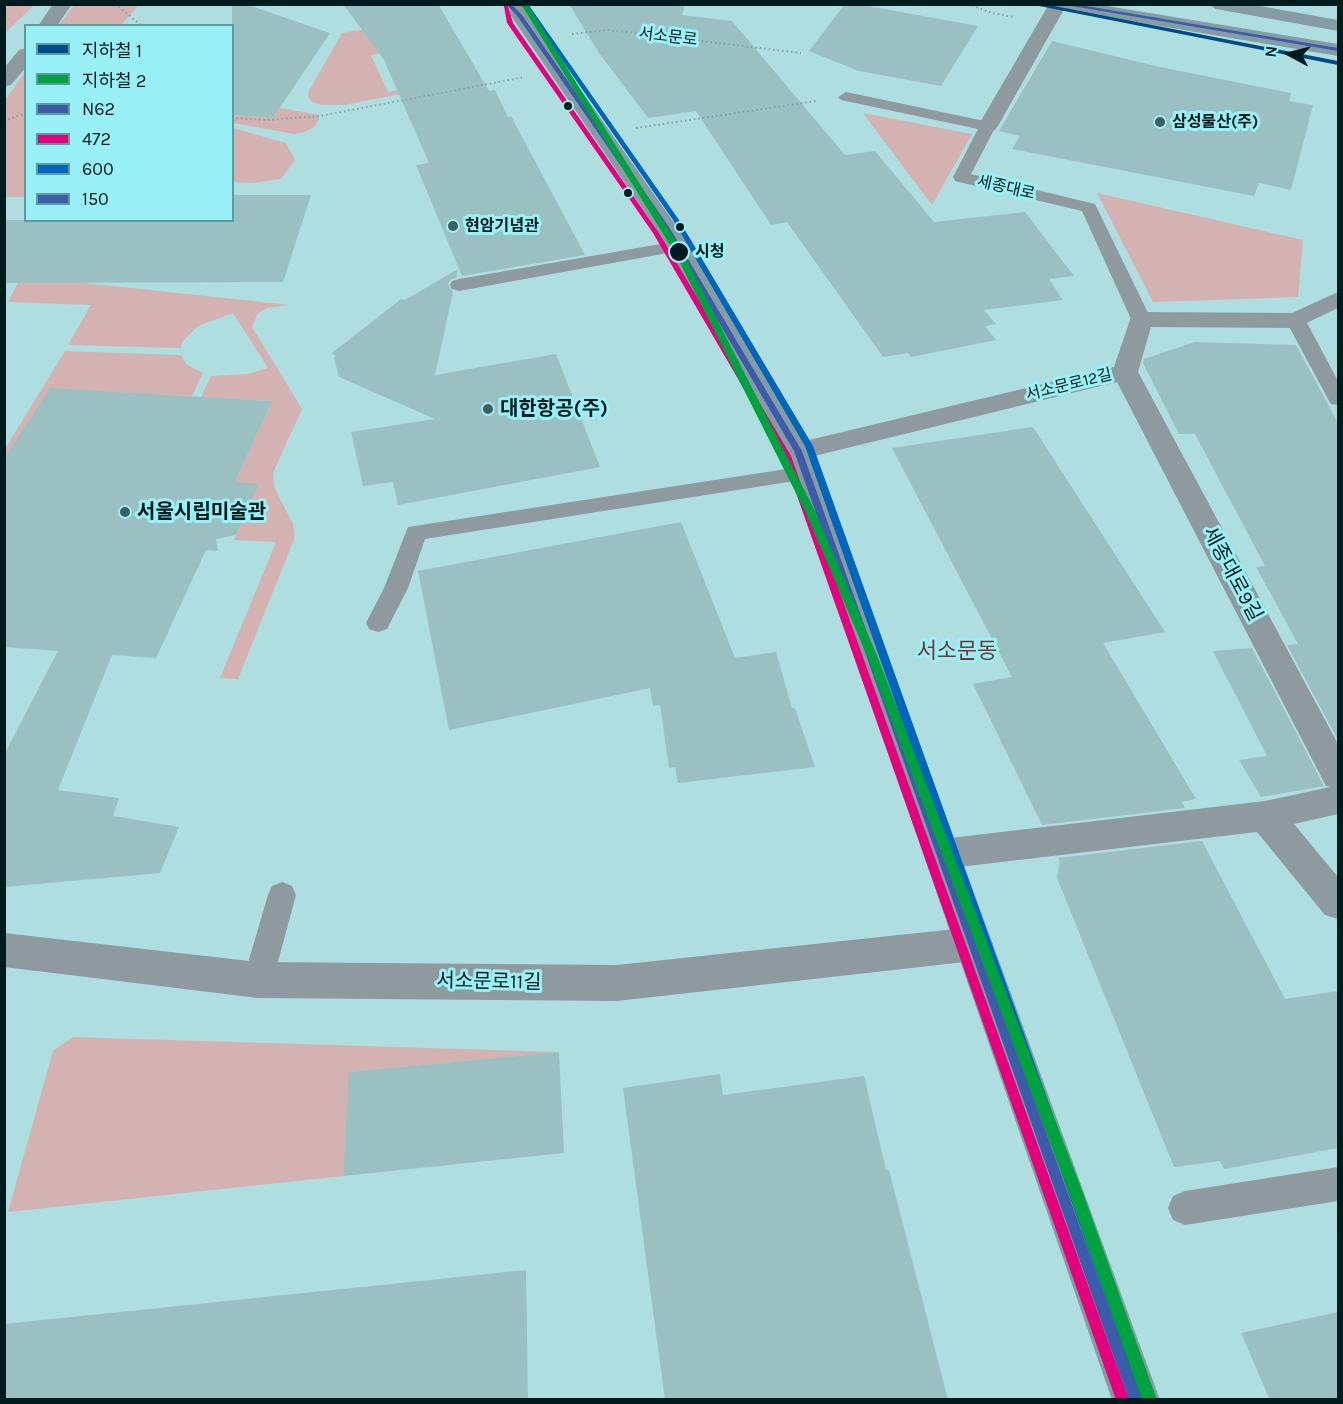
<!DOCTYPE html>
<html>
<head>
<meta charset="utf-8">
<style>
	body { margin:0 }
	#map { position:relative; width:1343px; height:1404px; overflow:hidden; background:#afdee1; font-family:Karla,"Noto Sans KR",sans-serif }
	canvas { display:block }
	.frame { position:absolute; inset:0; border:6px solid #001b1d; pointer-events:none }
	.legend { position:absolute; left:24px; top:24px; width:210px; height:198px; box-sizing:border-box; background:#99f0f7; border:2px solid #5c9ba0; margin:0; padding:8px 10px; list-style:none; font-size:18px; color:#001b1d }
	.legend li { display:flex; align-items:center; gap:12px; height:30px }
	.legend b { width:30px; border:2px solid #5c9ba0 }
	.north { position:absolute; left:1259px; top:24px; width:60px; height:60px; -webkit-text-stroke:4px #99f0f7; paint-order:stroke; rotate:277deg; font-size:16px; font-weight:700; line-height:24px; text-align:center; color:#001b1d }
	.north::after { content:''; display:block; margin:auto; width:21px; height:27px; background:#001b1d; clip-path:polygon(50% 0,100% 100%,50% 72%,0 100%) }
</style>
</head>
<body>
<div id="map">
<canvas width="1343" height="1404"></canvas>
<div class="frame"></div>
<ul class="legend">
<li><b style="height:8px;background:#004a85"></b>지하철 1</li>
<li><b style="height:8px;background:#00a23f"></b>지하철 2</li>
<li><b style="height:8px;background:#3d5bab"></b>N62</li>
<li><b style="height:8px;background:#e5007d"></b>472</li>
<li><b style="height:8px;background:#0065bd"></b>600</li>
<li><b style="height:8px;background:#3d5bab"></b>150</li>
</ul>
<div class="north">N</div>
</div>
<script>
const ctx = document.querySelector('canvas').getContext('2d');
ctx.lineJoin = 'round';
function fill(path, color) { ctx.fillStyle = color; ctx.fill(path, 'evenodd'); }
const toPath = rows => new Path2D(rows.map(r => 'M' + r).join(''));
function trace(path, color, width, dash) { ctx.strokeStyle = color; ctx.lineWidth = width; ctx.lineCap = dash ? 'butt' : 'round'; ctx.setLineDash(dash || []); ctx.stroke(path); }
function label(font, color, halo, rows, align = 'center') {
  ctx.font = font + ' Karla,"Noto Sans KR",sans-serif'; ctx.lineWidth = 6; ctx.setLineDash([]); ctx.textBaseline = 'middle'; ctx.strokeStyle = halo; ctx.fillStyle = color; for (const [text, x, y, turn = 0] of rows) {
    ctx.save(); ctx.translate(x, y); ctx.rotate((+turn || 0) * Math.PI / 180); ctx.textAlign = isNaN(turn) ? turn : align; if (halo) ctx.strokeText(text, 0, 0); ctx.fillText(text, 0, 0); ctx.restore();
  }
}
fill(toPath([
	[75,4,139,4,139,5,121,25,59,25],
	[4,5,5,4,34,5,5,33],
	[372,28,385,52,371,55,388,92,406,89,406,93,344,105,322,105,312,102,308,97,309,91,342,33],
	[25,72,25,197,5,197,5,100],
	[280,108,319,115,319,119,314,127,305,132,294,134,233,123,232,115,273,118],
	[863,113,972,134,932,205],
	[233,128,286,143,295,160,281,179,253,183,233,182],
	[1097,193,1303,240,1298,297,1153,302],
	[76,282,289,305,267,308,258,313,252,327,302,409,273,473,274,487,293,524,295,537,238,679,220,678,276,542,234,540,258,485,235,482,272,401,201,397,211,376,248,374,268,368,233,313,198,326,182,342,181,348,68,345,91,305,8,302,18,283],
	[65,351,181,355,186,364,203,373,192,396,50,389,5,459,5,449],
	[73,1037,559,1052,350,1072,343,1176,8,1212,53,1051]
]), '#d3b2b1');
fill(toPath([
	[232,4,245,4,330,33,273,118,232,115],
	[343,4,438,4,489,91,495,90,508,117,511,116,585,255,462,276,416,165,429,163,384,60],
	[569,4,685,4,682,15,732,21,845,155,875,151,934,222,1025,212,1074,276,1049,279,1063,300,984,310,996,324,985,326,996,340,911,357,908,353,883,357,787,222,771,225,696,111,648,118,599,53],
	[845,4,857,4,978,26,941,86,859,71,809,51],
	[1052,41,1160,67,1291,93,1289,101,1313,105,1291,190,1259,183,1254,196,1012,149,1020,136,999,131],
	[232,195,311,195,283,282,4,283,4,220,232,220],
	[458,269,456,278,451,279,448,284,453,292,435,375,556,354,600,467,398,505,393,482,363,486,351,432,435,419,339,377,334,358,336,356,332,353,401,299,405,300],
	[1195,342,1296,345,1338,423,1338,740,1287,645,1298,644,1256,567,1265,566,1195,434,1179,434,1143,363,1144,359],
	[50,388,272,401,235,482,259,484,236,535,216,539,218,551,206,550,156,658,112,655,58,790,119,798,113,816,179,827,160,873,4,887,4,755,58,651,4,647,4,459],
	[1033,427,1165,632,1103,643,1196,799,1182,802,1185,808,1042,825,973,684,1012,677,892,448],
	[681,522,735,658,776,652,792,708,795,708,815,767,678,783,675,767,669,768,660,705,653,706,650,688,449,730,418,571],
	[1252,648,1324,786,1261,797,1239,760,1267,756,1213,651],
	[1202,841,1285,999,1338,991,1338,1148,1224,1169,1220,1161,1174,1167,1057,878,1060,861,1058,858],
	[559,1052,564,1153,343,1176,349,1072],
	[720,1074,723,1095,864,1076,886,1170,889,1170,948,1400,665,1400,623,1088],
	[526,1270,528,1400,4,1400,4,1324],
	[1338,1312,1338,1400,1270,1400,1241,1333]
]), '#9ac0c2');
trace(toPath([
	[115,4,142,26],
	[968,4,992,13,1014,17],
	[572,34,608,30,801,53],
	[232,118,266,120,320,116,525,77],
	[4,121,26,113],
	[636,128,816,101]
]), '#879da1', 2, [1.5, 3]);
fill(toPath([
	[846,92,994,123,996,126,971,174,1095,204,1151,319,1148,323,1134,323,1131,319,1082,211,955,181,953,177,978,129,841,100,838,97,846,92],
	[678,241,684,242,687,246,684,250,459,291,452,289,450,285,452,281,459,279,678,241],
	[1296,315,1303,317,1306,321,1338,381,1338,405,1331,404,1328,399,1286,321,1289,317,1296,315],
	[806,466,814,468,817,473,814,478,425,539,408,588,387,629,378,632,369,629,366,623,384,588,408,527,806,466],
	[282,882,292,886,296,895,273,980,269,990,258,994,247,990,243,980,268,895,272,886,282,882],
	[1338,1167,1338,1201,1185,1225,1173,1220,1168,1208,1173,1196,1185,1191,1338,1167]
]), '#8f99a0');
fill(toPath([
	[53,4,72,4,57,26,38,26,53,4],
	[1049,4,1067,4,998,126,995,130,988,132,981,130,978,126,1049,4],
	[26,48,26,67,11,85,4,87,4,68,19,50,26,48],
	[1338,292,1338,308,1296,328,1151,327,1138,372,1338,744,1338,814,1294,824,1338,877,1338,919,1325,915,1257,832,942,869,929,865,924,854,929,843,942,839,1265,801,1330,787,1326,786,1117,382,798,460,788,457,784,451,788,445,1114,367,1132,314,1141,312,1292,313,1338,292],
	[974,927,987,932,993,944,987,956,974,961,617,1001,258,998,4,967,4,933,258,962,617,965,974,927]
]), '#8f99a0');
fill(toPath([
	[509,4,527,4,529,16,677,227,812,451,1160,1400,1112,1400,784,451,655,227,511,16,509,4],
	[1050,4,1095,4,1338,44,1338,56,1059,9,1050,4],
	[1207,4,1249,4,1338,20,1338,31,1216,9,1207,4]
]), '#869ca3');
fill(toPath([
	[506,4,511,4,522,15,669,227,802,451,1142,1400,1129,1400,794,451,663,227,518,17,506,4]
]), '#3d5bab');
fill(toPath([
	[506,5,508,6,513,23,659,233,791,456,1129,1400,1116,1400,783,456,653,233,507,23,504,6,506,5]
]), '#e5007d');
fill(toPath([
	[523,4,528,4,679,220,813,446,1154,1396,1152,1400,1142,1400,1140,1396,805,446,673,220,523,4]
]), '#0065bd');
fill(toPath([
	[1060,4,1074,4,1338,48,1338,51,1060,4]
]), '#3d5bab');
fill(toPath([
	[1029,4,1044,4,1338,61,1338,65,1029,4]
]), '#004a85');
fill(toPath([
	[521,4,527,4,683,253,815,511,878,658,1083,1193,1157,1400,1142,1400,1069,1193,868,658,805,511,675,253,521,4]
]), '#00a23f');
for (const [x, y, r, color] of [
	[568,106,5,"#001b1d"],
	[1160,122,6,"#3d5f62"],
	[628,193,5,"#001b1d"],
	[453,226,6,"#3d5f62"],
	[680,227,5,"#001b1d"],
	[679,252,10,"#001b1d"],
	[488,409,6,"#3d5f62"],
	[125,512,6,"#3d5f62"]
]) { const dot = new Path2D(); dot.arc(x, y, r, 0, 2 * Math.PI); ctx.fillStyle = color; ctx.fill(dot); trace(dot, '#99f0f7', 2); }
label('16px', '#001b1d', '#99f0f7', [
	["서소문로",668,37,7],
	["세종대로",1006,188,13],
	["서소문로12길",1069,385,-14]
]);
label('bold 16px', '#001b1d', '#99f0f7', [
	["삼성물산(주)",1172,122],
	["현암기념관",465,226]
], 'left');
label('bold 16px', '#001b1d', '#99f0f7', [
	["시청",695,252]
], 'left');
label('bold 20px', '#001b1d', '#99f0f7', [
	["대한항공(주)",500,409],
	["서울시립미술관",137,512]
], 'left');
label('20px', '#001b1d', '#99f0f7', [
	["세종대로9길",1232,574,62],
	["서소문로11길",489,982,1]
]);
label('22px', '#7c3534', '#99f0f7', [
	["서소문동",957,652]
]);
</script>
</body>
</html>
